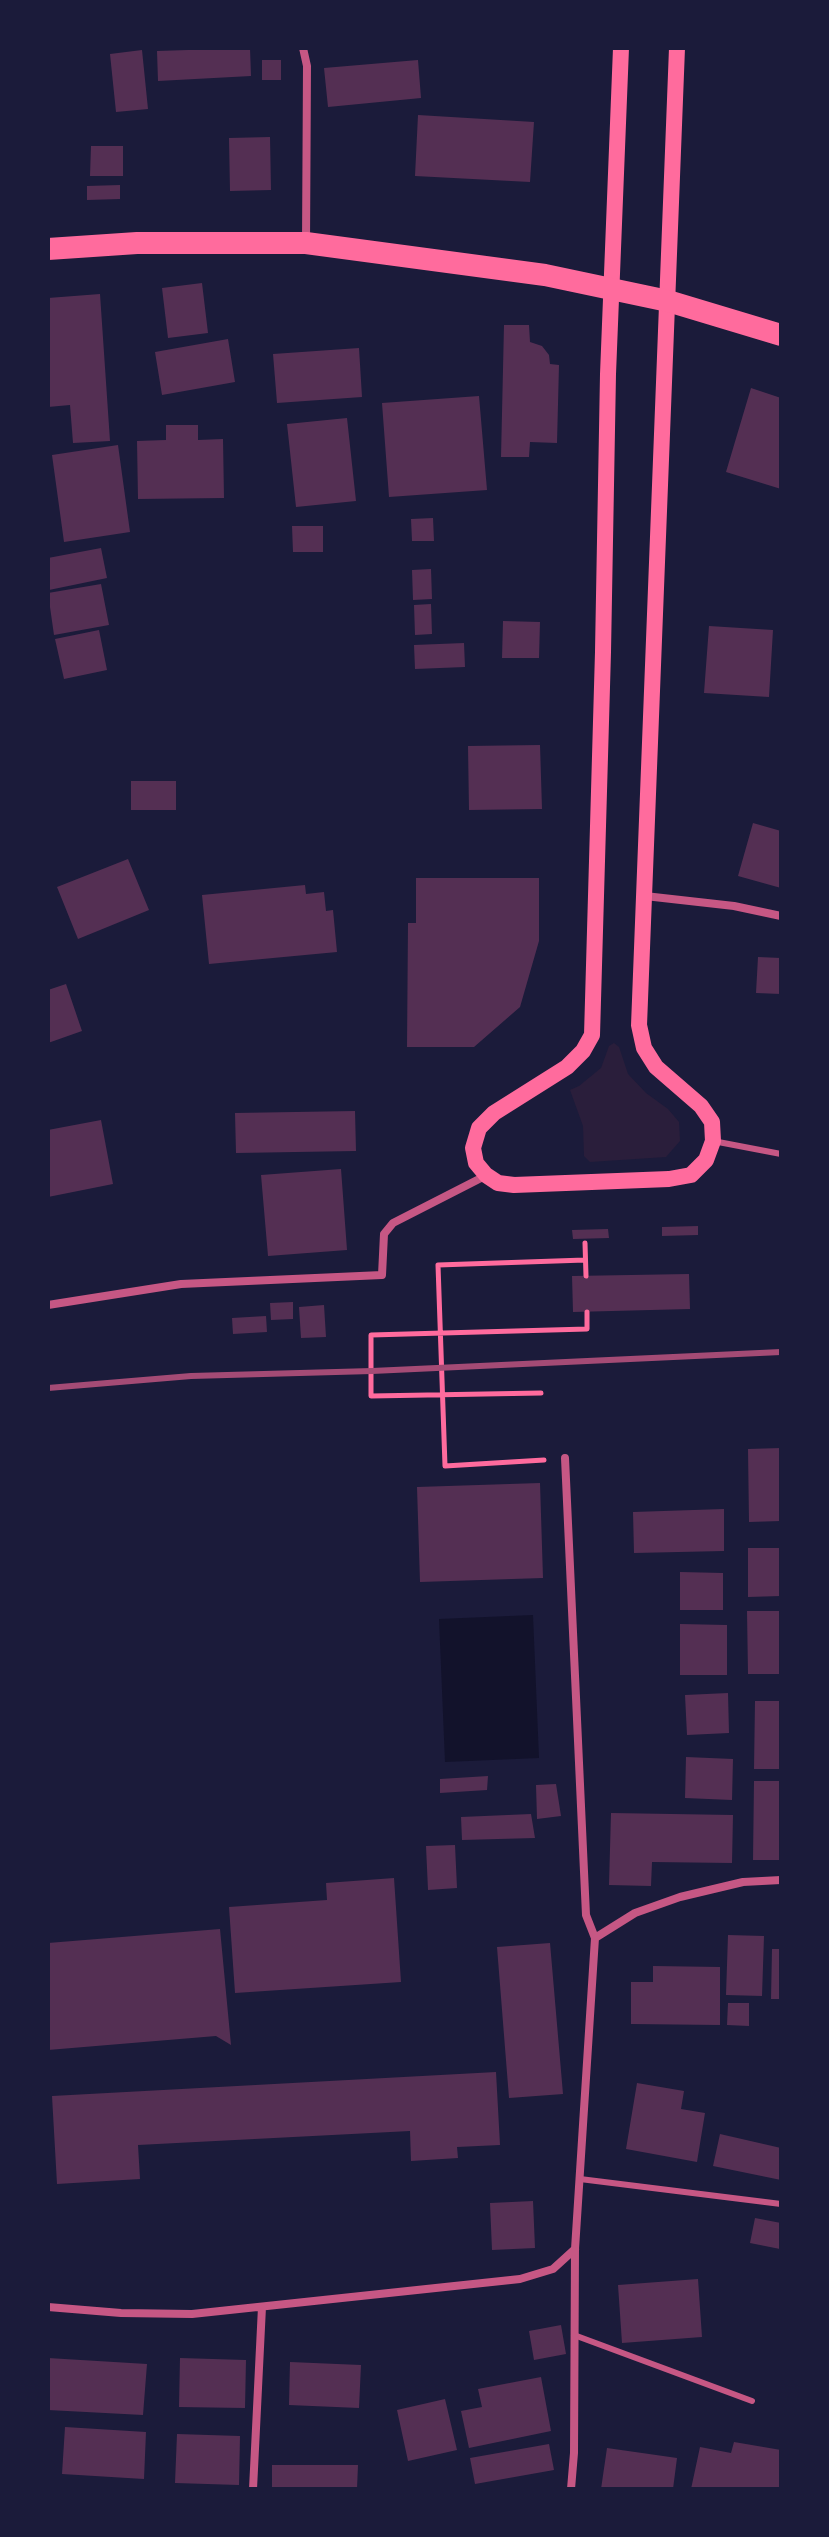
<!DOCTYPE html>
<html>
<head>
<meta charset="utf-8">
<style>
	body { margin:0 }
	#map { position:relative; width:829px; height:2537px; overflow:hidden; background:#1b1b3a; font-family:Arial,sans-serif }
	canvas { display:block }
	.frame { position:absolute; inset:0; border:50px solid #1b1b3a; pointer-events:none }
</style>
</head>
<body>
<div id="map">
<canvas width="829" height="2537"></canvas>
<div class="frame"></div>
</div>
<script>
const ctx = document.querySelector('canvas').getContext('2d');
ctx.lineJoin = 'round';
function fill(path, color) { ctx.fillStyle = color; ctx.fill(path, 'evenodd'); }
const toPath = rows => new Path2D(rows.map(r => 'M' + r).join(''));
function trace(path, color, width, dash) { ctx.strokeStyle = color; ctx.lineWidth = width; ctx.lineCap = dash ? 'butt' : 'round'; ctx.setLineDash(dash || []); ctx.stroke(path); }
fill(toPath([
	[614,1043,619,1047,628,1074,646,1093,668,1109,679,1122,680,1141,666,1157,590,1162,584,1156,583,1126,570,1090,579,1086,601,1068,609,1046]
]), '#2a1e3b');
fill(toPath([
	[533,1615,539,1758,445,1762,439,1619]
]), '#12122b');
fill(toPath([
	[250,48,251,76,158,81,157,51],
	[142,50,148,109,116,112,110,54],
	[262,60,281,60,281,80,262,80],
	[418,60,421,98,328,107,324,68],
	[418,115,534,122,530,182,415,176],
	[270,137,271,190,230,191,229,138],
	[91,146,123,146,123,176,90,176],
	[120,185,120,199,87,200,87,186],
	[202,283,208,333,168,338,162,288],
	[100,294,110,441,73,443,70,405,48,407,48,298],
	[504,325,529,325,530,342,542,346,549,355,550,364,559,365,557,443,530,442,529,457,501,457],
	[228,339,235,382,162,395,155,352],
	[359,348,362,397,277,403,273,354],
	[751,388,781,398,781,489,726,472],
	[479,396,487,490,389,497,382,403],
	[347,418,356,501,296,507,287,424],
	[166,425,198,425,198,440,223,439,224,498,138,499,137,441,166,440],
	[118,445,130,532,64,542,52,455],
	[433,518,434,541,412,541,411,519],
	[292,526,323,526,323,552,293,552],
	[101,548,107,578,49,590,48,558],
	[431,569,432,599,413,600,412,570],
	[101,584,109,625,54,635,48,593],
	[431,604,432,634,415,635,414,605],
	[503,621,540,622,539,658,502,658],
	[709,626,773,630,769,697,704,693],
	[99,630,107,670,64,679,55,639],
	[464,643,465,667,415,669,414,645],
	[540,745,542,809,469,810,468,746],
	[131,781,176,781,176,810,131,810],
	[753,823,781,831,781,888,738,876],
	[128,859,149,910,78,939,57,887],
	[416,878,539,878,539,941,520,1007,474,1047,407,1047,408,923,416,923],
	[305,885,306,894,324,892,326,911,333,910,337,952,209,964,202,895],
	[758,957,781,958,781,994,756,993],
	[66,984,82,1031,48,1043,48,990],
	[355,1111,356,1151,236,1153,235,1113],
	[101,1120,113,1184,48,1197,48,1130],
	[341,1169,347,1250,268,1256,261,1175],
	[698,1226,698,1235,662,1236,662,1227],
	[608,1229,609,1238,573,1239,572,1230],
	[689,1274,690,1309,573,1312,572,1276],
	[293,1302,293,1319,271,1320,270,1303],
	[324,1305,326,1337,301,1338,299,1307],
	[266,1316,267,1332,233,1334,232,1318],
	[781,1448,781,1521,749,1522,748,1449],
	[540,1483,543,1578,420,1582,417,1487],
	[724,1509,724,1551,634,1553,633,1512],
	[748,1548,781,1548,781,1596,748,1597],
	[680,1572,723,1573,723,1610,680,1610],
	[747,1611,781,1611,781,1674,748,1674],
	[680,1624,727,1625,727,1675,680,1675],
	[728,1693,729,1733,687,1735,685,1695],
	[755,1701,781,1701,781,1769,754,1769],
	[686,1757,733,1759,732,1800,685,1798],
	[488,1776,487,1790,440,1793,440,1779],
	[754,1781,781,1781,781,1860,753,1860],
	[556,1784,561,1816,537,1819,536,1785],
	[611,1813,733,1815,732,1863,652,1862,651,1886,609,1885],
	[531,1814,535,1838,462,1840,461,1817],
	[455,1845,457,1888,428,1890,426,1846],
	[394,1878,401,1982,235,1993,229,1907,327,1900,326,1883],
	[220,1929,231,2045,216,2036,48,2050,48,1943],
	[728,1935,764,1936,762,1996,726,1995],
	[550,1943,563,2094,509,2098,497,1947],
	[772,1949,781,1949,781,1999,771,1999],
	[653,1966,720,1967,720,2025,631,2024,631,1982,653,1982],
	[728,2003,749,2003,749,2026,727,2025],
	[496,2072,500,2145,457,2147,458,2158,411,2161,410,2131,138,2145,140,2179,57,2184,52,2096],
	[637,2083,684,2091,681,2109,705,2113,697,2162,626,2149],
	[720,2134,781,2148,781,2180,713,2166],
	[533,2201,535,2248,492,2250,490,2203],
	[755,2218,781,2223,780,2249,750,2243],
	[698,2279,702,2337,622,2343,618,2285],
	[561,2325,566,2354,534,2360,529,2331],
	[48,2358,147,2364,143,2415,48,2410],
	[180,2358,246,2360,245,2408,179,2407],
	[290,2362,361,2365,359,2408,289,2405],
	[541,2377,551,2431,469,2448,461,2411,482,2407,478,2389],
	[445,2399,457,2450,408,2461,397,2410],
	[65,2427,146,2432,144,2479,62,2474],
	[177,2434,240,2436,239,2485,175,2483],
	[734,2442,781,2450,781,2489,691,2489,700,2447,731,2453],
	[549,2444,554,2470,475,2484,470,2458],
	[607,2448,677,2458,673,2489,601,2489],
	[272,2465,358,2465,357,2489,272,2489]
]), '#542f53');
trace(toPath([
	[585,1243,586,1276],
	[541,1393,371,1396,371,1335,587,1329,587,1312],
	[544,1460,445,1466,438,1265,585,1260]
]), '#ff6b9d', 5);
trace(toPath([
	[713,1141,781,1154],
	[580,2179,781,2204],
	[574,2335,752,2401]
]), '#c65784', 6);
trace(toPath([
	[303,48,307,66,306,243],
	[645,896,734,906,781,916],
	[48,1305,181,1284,382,1275,384,1234,393,1223,485,1176],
	[565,1458,586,1915,595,1938],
	[48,2307,121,2313,192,2314,520,2279,553,2269,575,2249],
	[253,2489,262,2307],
	[571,2489,574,2453,575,2249,595,1938,635,1913,680,1897,743,1882,781,1880]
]), '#c65784', 8);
trace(toPath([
	[621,48,608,374,603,652,592,1035,583,1051,567,1067,494,1113,479,1128,473,1148,476,1163,486,1175,498,1183,514,1185,669,1179,691,1175,706,1160,713,1141,712,1122,701,1106,656,1067,644,1048,639,1025,677,48]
]), '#ff6b9d', 16);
trace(toPath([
	[48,249,137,243,306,243,545,275,668,301,781,335]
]), '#ff6b9d', 22);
trace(toPath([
	[48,1388,191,1376,372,1371,781,1352]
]), '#a44b75', 6);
</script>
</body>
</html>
